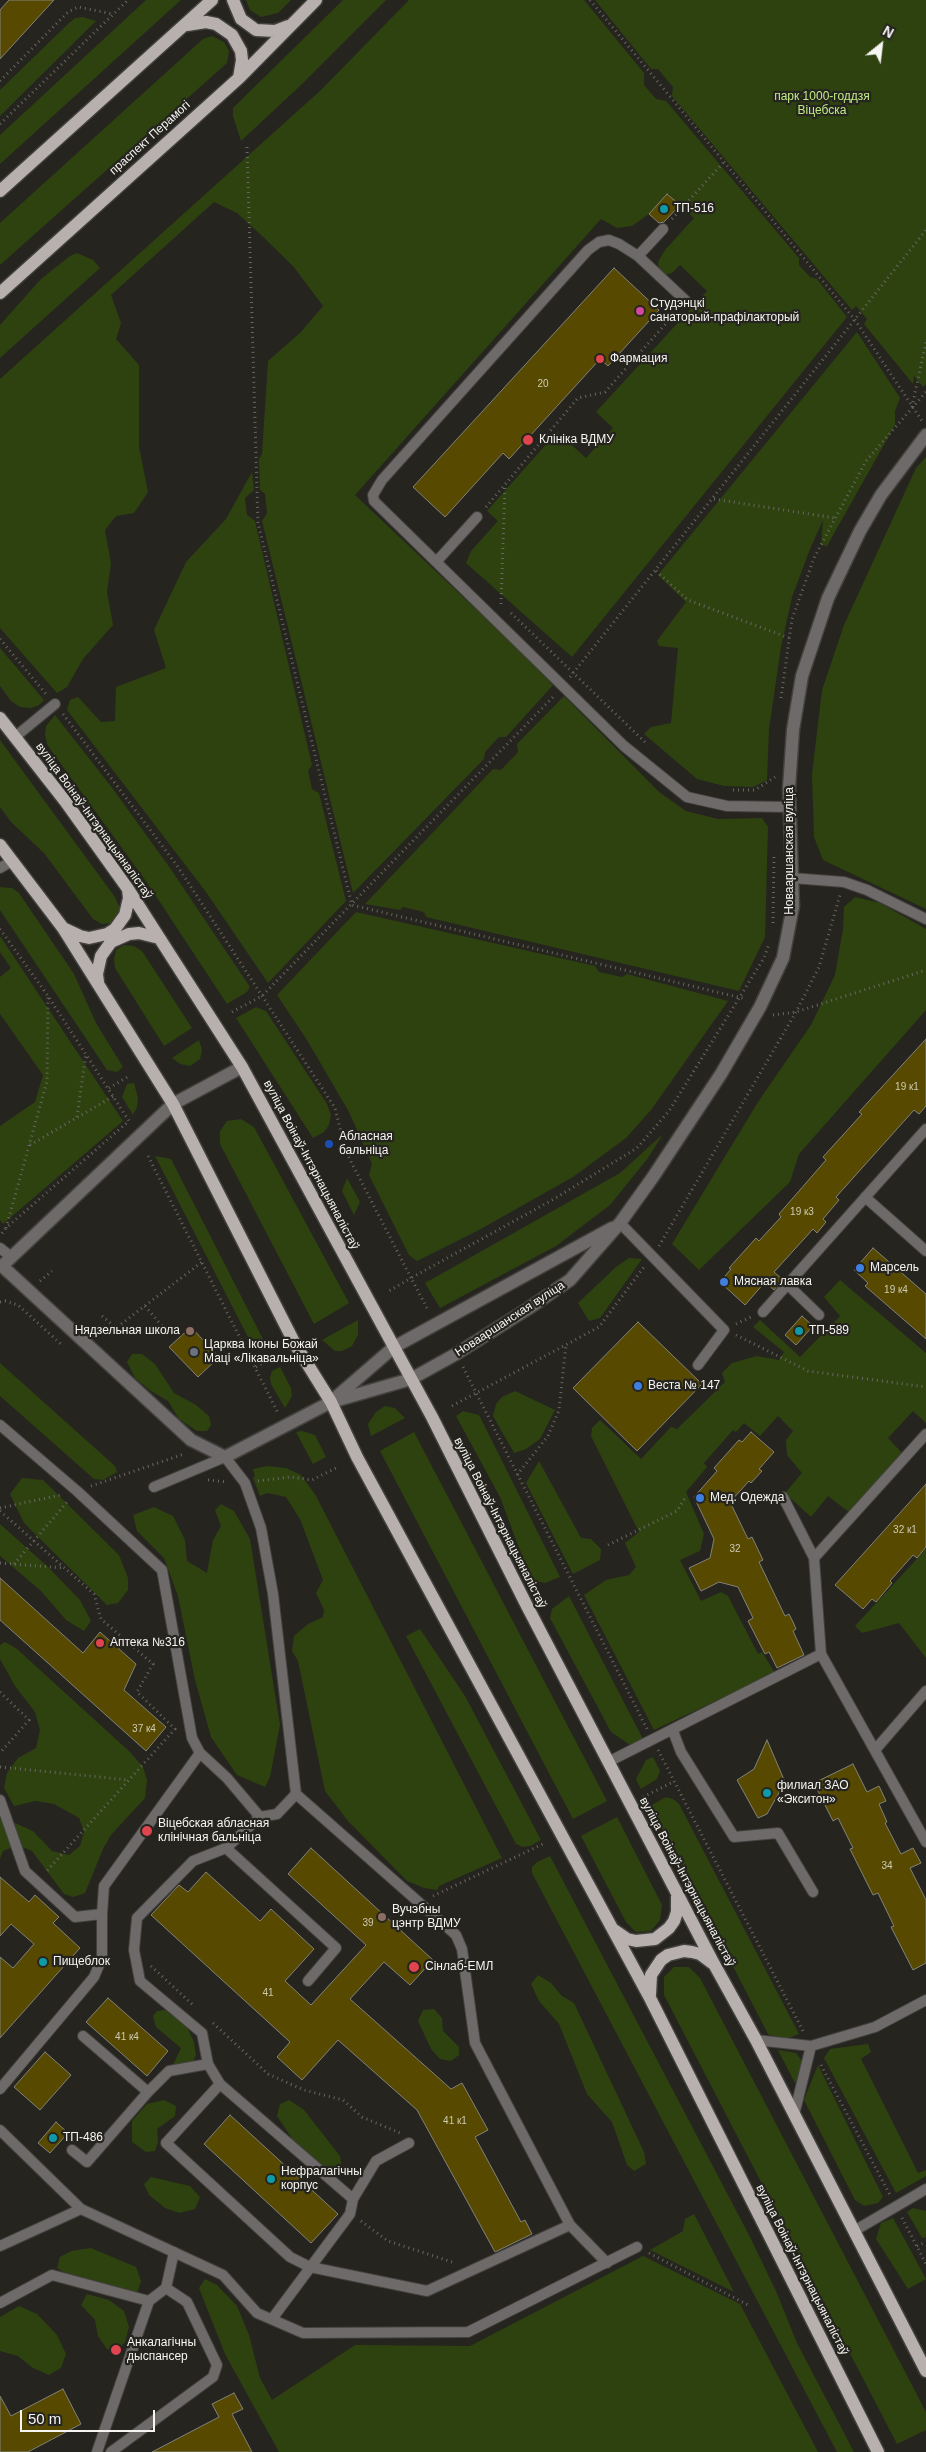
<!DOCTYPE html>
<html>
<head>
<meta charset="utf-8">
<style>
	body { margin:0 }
	#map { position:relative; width:926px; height:2452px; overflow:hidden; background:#25241f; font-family:Arial,sans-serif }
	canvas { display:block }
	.north { position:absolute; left:856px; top:20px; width:50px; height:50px; -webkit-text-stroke:4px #25241f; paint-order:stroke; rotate:29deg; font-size:14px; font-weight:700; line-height:20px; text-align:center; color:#f6f5f2 }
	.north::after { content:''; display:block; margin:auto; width:18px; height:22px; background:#f6f5f2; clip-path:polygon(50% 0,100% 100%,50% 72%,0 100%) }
	.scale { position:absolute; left:20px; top:2410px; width:135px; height:22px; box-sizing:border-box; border:2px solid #f6f5f2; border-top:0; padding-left:6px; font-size:15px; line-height:18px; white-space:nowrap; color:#f6f5f2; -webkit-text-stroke:4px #25241f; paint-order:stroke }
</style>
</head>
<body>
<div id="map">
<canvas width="926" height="2452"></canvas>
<div class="north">N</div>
<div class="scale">50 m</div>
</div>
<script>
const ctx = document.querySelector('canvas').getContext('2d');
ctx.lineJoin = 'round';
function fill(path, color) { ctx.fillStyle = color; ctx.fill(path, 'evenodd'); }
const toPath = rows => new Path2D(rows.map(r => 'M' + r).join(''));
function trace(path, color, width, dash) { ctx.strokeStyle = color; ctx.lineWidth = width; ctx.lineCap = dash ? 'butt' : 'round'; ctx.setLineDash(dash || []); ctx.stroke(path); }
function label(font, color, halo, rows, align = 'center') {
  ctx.font = font + ' Arial,sans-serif'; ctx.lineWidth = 4.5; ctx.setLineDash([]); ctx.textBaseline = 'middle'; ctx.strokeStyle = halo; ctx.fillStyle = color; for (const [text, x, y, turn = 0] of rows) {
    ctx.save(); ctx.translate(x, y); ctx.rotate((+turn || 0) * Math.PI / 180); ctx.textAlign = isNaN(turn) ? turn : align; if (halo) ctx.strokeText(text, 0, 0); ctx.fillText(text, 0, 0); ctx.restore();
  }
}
fill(toPath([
	[146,0,181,0,0,164,0,135],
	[246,0,291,0,278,13,261,17,250,10],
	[343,0,386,0,301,85,241,141,233,116,233,108],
	[409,0,584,0,644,73,644,85,656,99,666,101,799,258,799,265,810,277,817,279,847,317,572,657,466,563,471,551,498,521,487,511,557,432,586,458,613,428,596,412,707,291,680,265,672,273,665,275,659,269,658,262,665,250,694,218,668,194,649,214,632,226,617,228,601,219,355,495,501,633,553,685,506,737,499,737,485,752,484,759,353,893,262,521,267,513,265,494,260,490,259,459,262,454,268,361,300,333,323,306,293,266,260,234,237,213,214,202,111,295,121,323,116,339,139,365,139,447,148,492,134,513,116,516,105,530,111,563,107,592,113,625,83,659,67,687,57,693,0,628,0,379,321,90],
	[595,0,926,0,926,384,923,387,914,376,913,384,864,324,867,319,856,306,852,310,672,96,673,87,658,69,651,69],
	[83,17,96,21,0,116,0,90,68,24,75,18],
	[212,36,224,42,229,51,227,63,0,265,0,223,203,39],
	[77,253,93,260,100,268,0,358,0,325,41,279,70,256],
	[857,332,900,398,895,411,895,425,827,546,821,545,823,520,810,549,792,597,781,647,769,729,767,780,753,787,724,786,697,779,644,734,651,727,671,723,678,648,659,646,657,641,686,602,658,575],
	[926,457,926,909,823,860,814,837,812,774,822,690,844,625,916,468],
	[252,472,254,490,245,498,247,515,255,521,312,765,308,771,312,789,319,793,346,901,268,983,206,892,67,710,70,700,78,697,101,722,115,721,116,687,166,668,154,630,186,562,226,519],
	[0,648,44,700,39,705,31,708,20,707,11,701,0,686],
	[564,696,659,792,686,811,718,819,762,818,768,827,765,937,739,991,426,917,424,912,403,907,400,910,365,904,493,769,501,770,518,752,517,744],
	[55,715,113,789,170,868,250,987,247,992,227,1004,148,884,53,753,47,744,45,734,46,726],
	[0,740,115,897,120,909,117,917,111,923,102,924,93,919,44,853,11,822,0,807],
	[0,887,12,888,19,893,74,974,96,1023,123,1067,117,1072,107,1070,0,910],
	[855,897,880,903,926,929,926,1010,799,1154,790,1182,699,1270,672,1244,758,1102,811,1025,835,975,843,929,844,907],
	[356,912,595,966,599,972,622,977,627,974,728,1001,651,1110,626,1138,573,1177,479,1230,417,1261,409,1255,369,1175,372,1164,349,1112,307,1040,277,995],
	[0,936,123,1121,3,1224,0,1220,0,1126,35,1102,43,1075,0,1014,0,977,11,968,0,952],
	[124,945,134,946,142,951,192,1028,164,1046,115,968,114,959,116,950],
	[256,1007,266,1011,327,1104,331,1115,329,1125,324,1132,313,1138,236,1018],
	[199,1040,202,1050,200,1059,190,1066,180,1064,172,1058],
	[134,1083,138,1098,137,1107,133,1115,122,1097,127,1084],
	[241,1119,254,1127,349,1303,314,1324,220,1144,220,1131,227,1121],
	[663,1134,648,1158,610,1205,556,1246,440,1308,425,1283,620,1173],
	[155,1156,171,1159,267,1347,249,1339],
	[347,1178,360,1202,354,1215,342,1191],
	[629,1258,642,1259,600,1318,589,1321,578,1303,616,1267],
	[840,1280,926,1353,926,1423,913,1411,888,1438,902,1453,850,1513,828,1496,811,1517,785,1493,802,1473,787,1455,786,1440,793,1431,778,1416,760,1436,744,1423,736,1432,733,1430,704,1463,707,1467,686,1492,704,1534,700,1551,680,1560,701,1601,721,1592,728,1596,758,1654,762,1652,775,1673,654,1730,584,1595,606,1580,629,1575,636,1567,625,1543,639,1532,591,1436,592,1428,600,1420,641,1459,671,1427,677,1429,725,1382,722,1373,732,1363,757,1356,779,1360,784,1352,753,1327,760,1320,800,1357,840,1316,824,1297],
	[358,1320,358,1335,352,1346,342,1351,335,1351,322,1340],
	[132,1354,142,1354,155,1364,174,1393,196,1405,209,1416,211,1425,207,1431,197,1431,179,1419,168,1401,151,1391,135,1378,127,1362],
	[0,1363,115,1466,117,1472,103,1480,94,1479,0,1396],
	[280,1367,291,1388,292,1396,285,1408,271,1384,270,1377,272,1371],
	[515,1391,555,1410,540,1439,526,1449,514,1453,493,1416,496,1404,502,1397],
	[385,1406,395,1408,405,1418,371,1436,368,1424,376,1412],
	[463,1411,479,1415,560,1577,545,1583,536,1581,529,1575,500,1497,456,1416],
	[302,1431,315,1435,326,1457,313,1464,296,1432],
	[414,1432,607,1801,573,1819,380,1451],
	[539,1461,581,1538,591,1539,601,1549,600,1560,573,1574,526,1483],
	[267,1466,286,1468,301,1475,316,1496,502,1858,439,1886,437,1890,424,1888,407,1881,348,1821,325,1791,298,1661,292,1651,294,1636,308,1624,323,1617,324,1610,316,1593,323,1580,300,1519,286,1497,267,1493,260,1496,253,1478,255,1476,253,1469],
	[22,1478,43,1480,119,1555,128,1578,128,1590,118,1603,107,1605,24,1523,10,1494],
	[221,1504,234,1511,250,1539,280,1725,270,1777,265,1787,237,1775,211,1737,195,1680,178,1596,164,1558,137,1531,133,1515,154,1507,173,1516,185,1540,187,1561,207,1573,213,1540,221,1526,215,1510],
	[0,1524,47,1566,80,1600,91,1621,84,1631,66,1620,41,1591,0,1556],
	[926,1549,926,1658,899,1623,862,1633,855,1626],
	[569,1596,644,1741,630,1745,611,1732,550,1618,552,1609],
	[420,1629,465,1696,541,1840,530,1846,523,1847,516,1844,406,1636],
	[5,1642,17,1649,130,1752,143,1767,147,1780,145,1798,111,1835,103,1849,85,1893,73,1897,64,1894,32,1851,18,1845,3,1851,0,1859,0,1813,10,1821,33,1831,52,1851,69,1855,80,1846,84,1832,79,1818,54,1804,35,1801,14,1806,4,1788,7,1773,18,1758,36,1748,40,1730,35,1712,15,1686,0,1659,0,1645],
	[653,1757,660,1771,657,1779,641,1789,636,1779,646,1760],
	[666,1797,673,1799,679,1804,799,2034,784,2040,768,2034,650,1806],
	[617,1817,662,1905,660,1920,651,1931,636,1932,626,1922,581,1836],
	[550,1856,750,2237,776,2291,797,2343,854,2452,837,2452,532,1873,532,1867,537,1862],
	[674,1967,689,1967,700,1978,926,2412,926,2430,897,2444,664,1995,664,1977],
	[538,1975,551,1983,562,1996,574,2003,644,2152,646,2164,634,2171,627,2165,612,2122,587,2094,559,2024,539,2001,531,1984],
	[434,2009,442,2018,443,2031,459,2047,459,2055,451,2061,440,2059,431,2049,418,2021,423,2010],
	[165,2010,187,2027,194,2042,196,2055,187,2074,177,2071,173,2065,181,2048,156,2027,153,2016,157,2011],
	[868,2044,871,2052,861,2059,918,2173,926,2170,926,2176,896,2193,824,2058,830,2049],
	[778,2050,796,2053,804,2064,801,2075,795,2083],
	[818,2065,883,2197,878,2203,864,2206,855,2200,804,2100],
	[164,2100,176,2106,175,2116,157,2129,158,2142,155,2151,146,2152,132,2142,132,2121,147,2104],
	[289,2100,304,2110,340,2156,342,2168,337,2173,327,2172,293,2140,277,2116,280,2104],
	[151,2177,190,2186,200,2197,195,2209,180,2213,165,2208,149,2195,144,2184],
	[913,2208,926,2211,926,2237,922,2238,907,2212],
	[694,2214,734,2292,650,2250,683,2231,685,2219],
	[893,2218,926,2279,908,2289,876,2239,881,2223],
	[91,2248,136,2267,141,2281,137,2293,75,2279,57,2268,60,2257,71,2251],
	[643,2256,740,2304,818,2452,279,2452,225,2354,199,2288,205,2279,217,2285,237,2306,249,2335,260,2378,272,2400,355,2345,470,2346],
	[87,2294,109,2300,124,2311,129,2327,125,2342,117,2352,107,2349,98,2336,95,2320,81,2305],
	[19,2306,37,2314,57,2335,66,2354,61,2368,49,2375,33,2368,18,2356,0,2351,0,2317]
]), '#2e4210');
const building = toPath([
	[9,0,54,0,0,59,0,10,9,0],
	[667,194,680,205,664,222,659,223,649,214,667,194],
	[614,268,659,310,608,366,600,359,509,459,503,453,445,517,413,487,614,268],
	[926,1039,926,1106,919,1114,914,1110,836,1197,839,1200,823,1219,826,1222,817,1233,813,1229,774,1272,782,1279,774,1290,765,1282,745,1305,720,1282,731,1269,729,1268,756,1238,759,1241,781,1217,779,1214,826,1160,823,1157,862,1114,859,1112,926,1039],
	[873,1248,926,1294,926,1339,865,1286,868,1283,854,1270,873,1248],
	[802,1316,813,1326,796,1345,785,1335,802,1316],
	[638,1322,702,1384,637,1451,573,1388,638,1322],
	[191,1327,219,1357,198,1377,169,1347,191,1327],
	[751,1432,774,1452,759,1469,762,1471,751,1483,749,1481,730,1502,748,1539,752,1537,763,1560,759,1562,785,1616,789,1614,793,1622,796,1629,793,1631,804,1655,777,1668,769,1652,765,1654,748,1621,753,1618,738,1587,719,1582,701,1591,689,1568,710,1558,714,1539,694,1497,717,1471,714,1468,739,1440,742,1442,751,1432],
	[926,1484,926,1547,917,1558,913,1555,890,1581,892,1583,876,1602,872,1599,863,1609,835,1585,926,1484],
	[0,1578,83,1653,100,1632,136,1664,124,1690,166,1727,146,1751,0,1620,0,1578],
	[767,1740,785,1782,767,1814,758,1818,737,1780,754,1769,767,1740],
	[853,1764,867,1792,879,1786,886,1801,879,1804,887,1822,885,1823,901,1854,913,1848,921,1863,910,1868,926,1900,926,1963,913,1970,891,1927,894,1926,878,1893,873,1895,850,1849,853,1848,838,1818,833,1821,814,1783,853,1764],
	[311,1848,433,1960,410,1985,384,1962,350,1999,451,2089,462,2083,488,2130,475,2137,521,2222,525,2220,532,2234,495,2252,417,2110,338,2040,302,2080,277,2057,290,2042,151,1915,179,1885,188,1892,206,1872,260,1921,271,1909,314,1949,285,1981,311,2005,366,1945,288,1874,311,1848],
	[0,1877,29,1902,35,1895,59,1917,53,1923,80,1948,0,2038,0,1957,13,1968,34,1944,11,1924,0,1936,0,1877],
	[108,1998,168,2051,147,2076,86,2022,108,1998],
	[45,2052,71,2075,40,2110,14,2087,45,2052],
	[230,2115,338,2214,311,2243,204,2144,230,2115],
	[56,2122,68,2133,50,2153,38,2143,56,2122],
	[63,2389,81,2424,28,2452,0,2452,0,2396,11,2416,63,2389],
	[234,2393,243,2409,232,2414,252,2452,152,2452,219,2417,212,2404,234,2393]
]);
fill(building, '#574a00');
trace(building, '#83827b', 1);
const lane = toPath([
	[638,256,663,229],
	[686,301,638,256,619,244,609,240,599,242,588,250,382,480,373,495,374,501,624,746,687,797,727,806,788,807],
	[437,561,477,517],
	[15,737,55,704],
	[0,868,12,861],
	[792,878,844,882,867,890,926,919],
	[865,1197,926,1251],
	[620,1223,724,1330,698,1365],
	[0,1248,10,1256],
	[787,1284,819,1315],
	[763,1312,926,1129],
	[0,1425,77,1491,162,1570,192,1738,200,1753,104,1886,102,1914,102,1958,94,1977,0,2089],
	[154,1487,225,1457,245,1483,261,1528,273,1594,296,1794,456,1935,462,1949,475,2043,570,2225,607,2263],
	[783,1497,814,1558,821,1654,926,1842],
	[814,1558,926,1434],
	[673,1731,681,1752,734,1837,778,1833,813,1892],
	[875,1750,926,1691],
	[200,1753,227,1778,260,1817],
	[608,1762,821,1654],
	[296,1794,277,1814,260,1817,226,1848,193,1861,137,1918,134,1950,140,1981,202,2033,208,2064,220,2084,353,2199],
	[0,1800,25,1871,75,1917,102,1914],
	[226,1848,336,1948,308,1981],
	[83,2036,148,2092],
	[756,2040,811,2046,875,2027,926,2000],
	[220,2084,166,2143,290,2257,310,2267,427,2291,570,2225],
	[794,2115,811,2046],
	[0,2130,81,2209,223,2275,257,2313,303,2333,468,2332,637,2247],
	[72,2150,87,2162,148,2092,169,2071,208,2064],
	[854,2231,926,2189],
	[0,2246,81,2209],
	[0,2303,52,2275,149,2301],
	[272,2319,350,2214,353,2199,376,2161,409,2143],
	[97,2452,149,2301,166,2288,174,2252],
	[111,2452,213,2377,217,2365,187,2302,166,2288]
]);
const street = toPath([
	[242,1067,173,1104,2,1266,191,1440,225,1457,331,1402,411,1379,456,1354,529,1308,570,1280,620,1223,653,1177,721,1074,760,1007,783,958,793,906,789,788,793,730,802,676,828,598,860,531,881,495,926,435],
	[334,1399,394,1347,612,1228]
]);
const primary = toPath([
	[233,0,241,19,256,30,275,31,288,26],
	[187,25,206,22,216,24,232,35,241,51,242,60,239,78],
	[0,191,212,0],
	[0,293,239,78,316,0],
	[0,718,65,801,128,889,242,1067,432,1417,527,1606,714,1964,756,2040,926,2371],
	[0,845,63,928,173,1104,295,1344,331,1402,357,1457,651,2000,878,2452],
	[65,929,80,936,89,938,107,934,115,929,125,915,129,898,128,889],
	[98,982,97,974,101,956,111,942,129,934,139,933,159,938],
	[614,1930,627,1939,636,1941,655,1939,669,1928,674,1921,677,1912,677,1897],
	[650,1995,651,1975,661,1960,668,1955,684,1951,692,1952,700,1954,712,1963]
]);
trace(lane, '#42413d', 12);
trace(street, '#42413d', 15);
trace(primary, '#42413d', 15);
trace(toPath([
	[590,0,855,320,922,421],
	[0,81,68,12,78,7,113,14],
	[0,124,128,0],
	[247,147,258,523,352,905,746,999],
	[672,219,723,163],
	[912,407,926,342],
	[714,499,835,518],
	[486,507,578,398,605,392,677,311],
	[656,571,688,600,789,638],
	[501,604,505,484],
	[511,613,647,744],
	[0,639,46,694],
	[570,677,926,230],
	[781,698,792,619,814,558,866,461,926,392],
	[63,714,178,867,335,1108,346,1152,411,1278,389,1291],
	[733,790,755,790,775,777],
	[773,923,774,857],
	[0,929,48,996,129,1121,6,1228,0,1236],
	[232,1012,262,996,555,695],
	[773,1015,796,1012,926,970],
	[109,1088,129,1076],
	[77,1117,86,1054],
	[30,1145,114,1096],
	[148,1156,278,1413],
	[6,1228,47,1081,48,997],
	[659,1246,796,1012,819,967,840,895],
	[40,1281,52,1271],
	[0,1302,5,1301,18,1305,63,1346],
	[145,1306,169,1334],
	[427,1308,411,1278,554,1199,637,1148,669,1111,764,958,769,944],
	[102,1316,116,1328,202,1262],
	[736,1324,751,1317],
	[736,1335,808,1371,926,1387],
	[256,1367,274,1356],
	[463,1367,647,1729],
	[452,1406,599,1327,644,1267],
	[517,1475,548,1436,559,1410,566,1345],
	[208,1480,227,1482],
	[258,1481,290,1477,312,1480,336,1468],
	[91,1486,184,1454],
	[0,1508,61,1495],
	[0,1511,94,1594,101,1619,153,1664,137,1692,175,1729,45,1873],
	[608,1545,677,1511,685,1498],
	[0,1563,64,1568],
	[14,1564,68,1501],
	[0,1692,29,1720,0,1753],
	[658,1750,803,2031],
	[0,1767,129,1780],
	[643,1797,673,1782],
	[433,1896,543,1844],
	[151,1966,194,2006],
	[213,2023,268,2074,304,2090,343,2100,362,2117,400,2133],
	[821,2065,890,2195],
	[902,2218,926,2264],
	[361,2221,388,2241,455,2263],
	[917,2246,926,2242],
	[649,2253,748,2305]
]), '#686762', 3, [1, 4]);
trace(lane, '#6d6a69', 10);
trace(street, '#6d6a69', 12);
trace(primary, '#b7b0af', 12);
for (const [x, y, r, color] of [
	[664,209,5,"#0f9aa8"],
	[640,311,5,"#d1479c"],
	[600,359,5,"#e0444e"],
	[528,440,6,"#e0444e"],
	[329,1144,5,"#1a4fb4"],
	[860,1268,5,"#3f7fe0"],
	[724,1282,5,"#3f7fe0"],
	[190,1331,5,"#8d6e63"],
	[799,1331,5,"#0f9aa8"],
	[194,1352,5,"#6b7280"],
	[638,1386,5,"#3f7fe0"],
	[700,1498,5,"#3f7fe0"],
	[100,1643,5,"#e0444e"],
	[767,1793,5,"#0f9aa8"],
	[147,1831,6,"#e0444e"],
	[382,1917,5,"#8d6e63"],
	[43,1962,5,"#0f9aa8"],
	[414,1967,6,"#e0444e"],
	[53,2138,5,"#0f9aa8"],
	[271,2179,5,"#0f9aa8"],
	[116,2350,6,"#e0444e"]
]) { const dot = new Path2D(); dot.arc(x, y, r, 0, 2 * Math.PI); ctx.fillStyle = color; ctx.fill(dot); trace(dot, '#25241f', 2); }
label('10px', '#cecab6', null, [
	["20",543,384],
	["19 к1",907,1087],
	["19 к3",802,1212],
	["19 к4",896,1290],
	["32 к1",905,1530],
	["32",735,1549],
	["37 к4",144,1729],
	["34",887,1866],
	["39",368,1923],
	["41",268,1993],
	["41 к4",127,2037],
	["41 к1",455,2121]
]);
label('12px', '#bfeb85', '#25241f', [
	["парк 1000-годдзя",822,97],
	["Віцебска",822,111]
]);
label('12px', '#f6f5f2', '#25241f', [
	["праспект Перамогі",150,138,-42],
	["вуліца Воінаў-Інтэрнацыяналістаў",94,821,54],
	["Новааршанская вуліца",790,851,-90],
	["вуліца Воінаў-Інтэрнацыяналістаў",311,1165,62],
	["Новааршанская вуліца",510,1319,-33],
	["вуліца Воінаў-Інтэрнацыяналістаў",500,1523,63],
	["вуліца Воінаў-Інтэрнацыяналістаў",687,1882,62],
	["вуліца Воінаў-Інтэрнацыяналістаў",802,2270,63]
]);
label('12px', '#f6f5f2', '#25241f', [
	["ТП-516",674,209],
	["Студэнцкі",650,304],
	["санаторый-прафілакторый",650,318],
	["Фармация",610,359],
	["Клініка ВДМУ",539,440],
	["Абласная",339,1137],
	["бальніца",339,1151],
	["Марсель",870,1268],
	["Мясная лавка",734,1282],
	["Нядзельная школа",180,1331,"right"],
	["ТП-589",809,1331],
	["Царква Іконы Божай",204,1345],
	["Маці «Лікавальніца»",204,1359],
	["Веста № 147",648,1386],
	["Мед. Одежда",710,1498],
	["Аптека №316",110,1643],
	["филиал ЗАО",777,1786],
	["«Экситон»",777,1800],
	["Віцебская абласная",158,1824],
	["клінічная бальніца",158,1838],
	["Вучэбны",392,1910],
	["цэнтр ВДМУ",392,1924],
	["Пищеблок",53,1962],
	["Сінлаб-ЕМЛ",425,1967],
	["ТП-486",63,2138],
	["Нефралагічны",281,2172],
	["корпус",281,2186],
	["Анкалагічны",127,2343],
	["дыспансер",127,2357]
], 'left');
</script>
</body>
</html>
